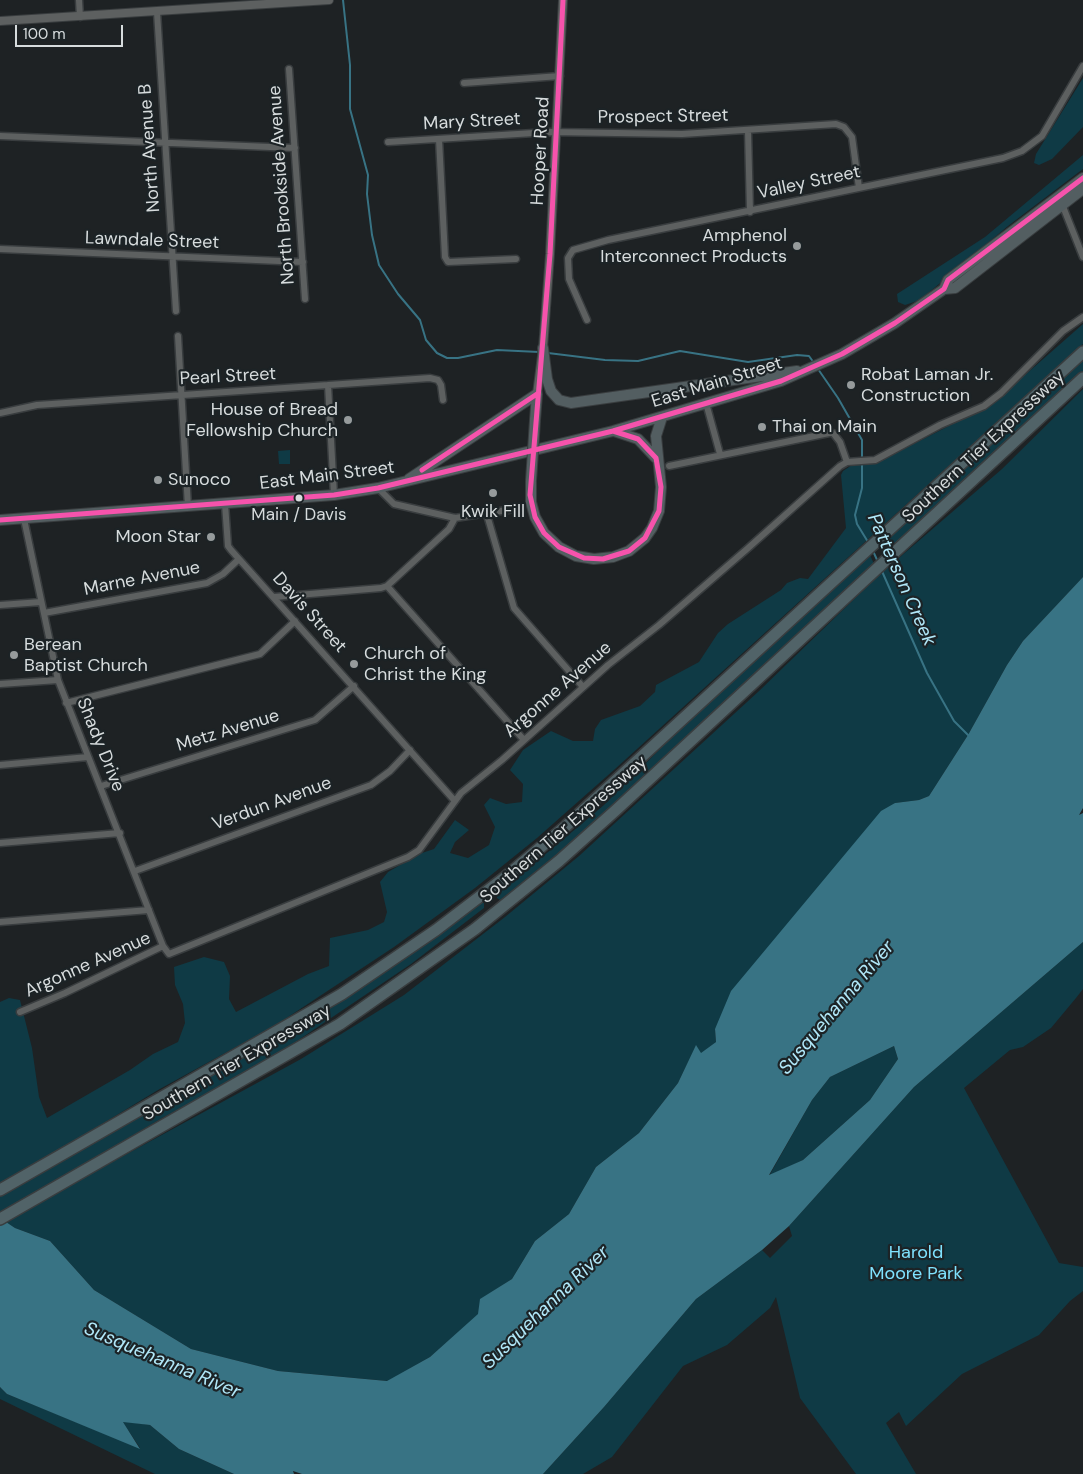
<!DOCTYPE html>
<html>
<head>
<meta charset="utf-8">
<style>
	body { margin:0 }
	#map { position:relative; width:1083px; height:1474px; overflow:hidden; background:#1e2224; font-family:"DM Sans",sans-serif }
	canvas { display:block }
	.scale { position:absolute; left:15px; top:25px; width:108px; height:22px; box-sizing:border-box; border:2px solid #d7dcdd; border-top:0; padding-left:6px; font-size:15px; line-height:18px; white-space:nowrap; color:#d7dcdd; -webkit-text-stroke:4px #1c2326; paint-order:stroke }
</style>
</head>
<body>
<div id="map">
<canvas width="1083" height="1474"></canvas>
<div class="scale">100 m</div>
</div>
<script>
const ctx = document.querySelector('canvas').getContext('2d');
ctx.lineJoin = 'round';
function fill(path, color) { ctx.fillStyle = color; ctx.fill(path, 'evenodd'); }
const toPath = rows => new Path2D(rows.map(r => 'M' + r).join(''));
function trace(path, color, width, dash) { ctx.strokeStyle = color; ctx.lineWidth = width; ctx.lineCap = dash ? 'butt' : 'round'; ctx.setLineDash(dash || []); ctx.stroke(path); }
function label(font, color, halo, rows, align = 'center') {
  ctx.font = font + ' "DM Sans",sans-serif'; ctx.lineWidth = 4.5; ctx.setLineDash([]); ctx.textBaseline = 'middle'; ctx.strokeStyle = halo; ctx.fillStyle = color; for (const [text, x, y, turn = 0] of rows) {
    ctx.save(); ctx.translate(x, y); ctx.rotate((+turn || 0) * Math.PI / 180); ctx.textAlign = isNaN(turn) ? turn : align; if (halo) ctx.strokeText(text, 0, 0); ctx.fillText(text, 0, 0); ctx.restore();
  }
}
fill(toPath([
	[1083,78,1083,127,1052,159,1039,165,1034,163,1036,154],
	[1083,155,1083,169,1008,226,920,300,905,305,898,302,897,294,985,237],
	[1083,324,1083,344,615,769,537,838,475,888,394,947,276,1025,158,1090,0,1186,0,1002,9,998,20,1000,32,1048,39,1097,47,1118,130,1070,153,1054,178,1042,185,1023,183,1004,175,985,174,967,204,957,224,962,230,976,229,999,236,1012,308,974,329,966,330,938,368,930,384,922,387,912,380,882,388,872,419,854,434,849,455,820,469,830,455,842,450,853,468,858,489,845,495,827,484,805,490,798,506,804,522,802,523,784,510,770,523,750,551,731,573,741,593,741,595,729,601,720,640,706,655,692,656,685,699,662,718,633,728,624,781,590,787,583,800,578,808,579,846,528,841,475,843,471,852,465,884,459,992,404],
	[1083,358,1083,374,884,555,881,546],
	[1083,389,1083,577,1023,641,1007,665,968,735,929,796,919,800,895,803,715,1029,716,1042,701,1054,696,1046,678,1083,639,1133,596,1167,569,1214,535,1241,512,1279,481,1299,479,1314,430,1357,388,1381,278,1371,191,1349,94,1290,50,1241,15,1228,4,1221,301,1059,404,995,505,917,579,856,759,691,878,576,1002,469],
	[290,450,290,464,279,464,278,451],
	[870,555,874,564,681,742,583,833,504,897,500,900,497,898,497,895,604,805,674,735],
	[479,903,484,903,484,908,411,964,260,1066,164,1117,0,1214,0,1194,282,1034],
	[1083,942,1083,989,1076,998,1051,1028,1023,1047,1010,1050,964,1088,1059,1263,1083,1267,1083,1291,1070,1301,1039,1335,962,1374,906,1426,899,1412,886,1423,916,1474,856,1474,800,1398,776,1297,770,1308,727,1345,683,1366,612,1457,583,1474,543,1474,604,1407,696,1299,762,1250,770,1258,792,1236,789,1226,914,1087],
	[894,1046,898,1059,870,1100,803,1160,769,1176,812,1100,830,1077],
	[0,1387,7,1394,140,1448,122,1421,150,1425,179,1449,234,1474,155,1474,0,1399]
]), '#0f3a45');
fill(toPath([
	[1083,577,1083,808,1079,815,1083,813,1083,942,914,1087,789,1226,762,1250,696,1299,604,1407,543,1474,302,1474,293,1471,294,1474,234,1474,179,1449,150,1425,123,1422,140,1449,7,1394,0,1387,0,1218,15,1228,50,1241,94,1290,191,1349,278,1371,387,1381,430,1357,478,1314,480,1299,512,1279,535,1241,569,1214,596,1167,639,1133,678,1083,696,1045,701,1053,716,1042,715,1029,731,991,881,811,895,803,919,800,929,796,968,735,1007,665,1023,641],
	[894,1046,898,1059,870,1100,803,1160,769,1175,812,1100,830,1077]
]), '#387384');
trace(toPath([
	[343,0,350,65,350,109,368,175,367,194,372,235,379,265,398,294,420,320,426,340,437,353,447,358,458,358,497,350,539,352],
	[548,353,605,360,638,361,680,351,748,362,797,355,809,356,814,363],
	[818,369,838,398,862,440,862,488,855,515,857,524,868,542],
	[873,551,878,562],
	[881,569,927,673,954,721,969,736]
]), '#387384', 2);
const minor = toPath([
	[79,0,80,17],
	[157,12,176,311],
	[289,69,305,299],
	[464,83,560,76],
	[748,131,750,212],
	[0,136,295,148],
	[439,139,445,257,448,262,516,259],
	[388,142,550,132,682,134,836,124,844,127,852,137,859,188],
	[1062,204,1083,257],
	[0,249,303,262],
	[587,320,569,279,568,258,573,250,608,240,1003,158,1022,151,1042,136,1083,66],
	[178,336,188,507],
	[328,385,334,495],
	[706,403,720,454],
	[0,413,37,405,430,378,438,380,441,385,443,400],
	[669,466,829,433,833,433,840,442,847,462],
	[378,488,394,504,455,518,514,509],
	[225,504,228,546,231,550,454,800],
	[487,515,514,608,583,687],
	[24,519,58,680,163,946,169,954,408,857,419,850,461,793,502,760,608,665,659,625,747,549,840,466,847,462,875,460,940,425,984,406,1001,393,1063,331,1083,317],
	[387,586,524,740],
	[274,597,381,588,387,586,449,529,455,518],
	[0,605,41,602],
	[44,613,207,583,223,574,239,559],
	[0,684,58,680],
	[66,703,260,654,295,621],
	[0,765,88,757],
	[101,786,315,720,354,686],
	[0,843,120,833],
	[135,871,371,785,390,771,410,750],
	[0,922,149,910],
	[20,1012,65,993,163,946]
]);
const tertiary = toPath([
	[0,21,329,0],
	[537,394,543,348,550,254,563,0]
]);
const primary = toPath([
	[944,289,948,280,1083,178],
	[543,348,547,379,551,391,559,400,571,403,797,371],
	[535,420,537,394],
	[614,431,638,439,656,458],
	[409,479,537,394],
	[531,481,531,502,535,517,544,533,559,547,576,556,594,559,613,557,629,551,645,538,652,528,659,511,661,487,656,436,662,417],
	[0,520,334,495,378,488,613,431,781,381,842,354,895,323,944,289,955,288,1083,189]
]);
const motorway = toPath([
	[0,1190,342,994,436,930,504,878,566,826,1083,352],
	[0,1219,340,1024,475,929,559,861,616,810,1083,378]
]);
trace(minor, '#393d3f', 9);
trace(tertiary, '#393d3f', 10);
trace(primary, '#393d3f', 12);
trace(motorway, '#393d3f', 14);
trace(minor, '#5d6060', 6);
trace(tertiary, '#5d6060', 8);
trace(primary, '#535e61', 10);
trace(motorway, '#516368', 11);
const primaryBridge = toPath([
	[531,481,535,420]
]);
trace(primaryBridge, '#393d3f', 12, []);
trace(primaryBridge, '#535e61', 10);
trace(toPath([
	[563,0,550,254,530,495,535,517,544,533,559,547,584,558,603,559,629,551,645,538,659,511,661,487,656,458,638,439,613,431],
	[422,470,537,394],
	[0,520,334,495,378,488,613,431,781,381,842,354,895,323,944,289,948,280,1083,178]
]), '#f653ac', 5);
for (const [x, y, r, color] of [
	[797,246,5,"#969b9c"],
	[851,385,5,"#969b9c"],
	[348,420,5,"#969b9c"],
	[762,427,5,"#969b9c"],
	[158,480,5,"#969b9c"],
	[493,493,5,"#969b9c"],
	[299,498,4.5,"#d7dcdd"],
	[211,537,5,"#969b9c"],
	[14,655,5,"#969b9c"],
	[354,664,5,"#969b9c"]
]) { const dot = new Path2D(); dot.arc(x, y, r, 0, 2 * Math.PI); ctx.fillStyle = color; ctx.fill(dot); trace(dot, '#1c2326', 2); }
label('17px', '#d7dcdd', '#1c2326', [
	["Main / Davis",299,516]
]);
label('18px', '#d7dcdd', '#1c2326', [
	["Prospect Street",663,117,-1],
	["Mary Street",472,122,-3],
	["North Avenue B",150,148,-94],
	["Hooper Road",541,151,-87],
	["Valley Street",809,183,-12],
	["North Brookside Avenue",282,185,-94],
	["Lawndale Street",152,241,2],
	["Pearl Street",228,377,-3],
	["East Main Street",717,383,-17],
	["Southern Tier Expressway",984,447,-43],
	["East Main Street",327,476,-7],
	["Marne Avenue",142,579,-11],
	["Davis Street",309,613,48],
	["Argonne Avenue",558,690,-41],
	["Metz Avenue",228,731,-17],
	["Shady Drive",100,745,68],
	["Verdun Avenue",272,804,-20],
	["Southern Tier Expressway",564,830,-41],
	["Argonne Avenue",88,965,-24],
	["Southern Tier Expressway",237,1063,-30]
]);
label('18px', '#d7dcdd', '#1c2326', [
	["Amphenol",787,236,"right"],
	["Interconnect Products",787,257,"right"],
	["Robat Laman Jr.",861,375],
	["Construction",861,396],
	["House of Bread",338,410,"right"],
	["Fellowship Church",338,431,"right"],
	["Thai on Main",772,427],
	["Sunoco",168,480],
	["Kwik Fill",493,512,"center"],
	["Moon Star",201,537,"right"],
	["Berean",24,645],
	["Baptist Church",24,666],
	["Church of",364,654],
	["Christ the King",364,675]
], 'left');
label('18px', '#7fe2fe', '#1c2326', [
	["Harold",916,1253],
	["Moore Park",916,1274]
]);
label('italic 19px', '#b1e8f9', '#1c2326', [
	["Patterson Creek",901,580,66],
	["Susquehanna River",837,1008,-50],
	["Susquehanna River",546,1308,-44],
	["Susquehanna River",162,1361,23]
]);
</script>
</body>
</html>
